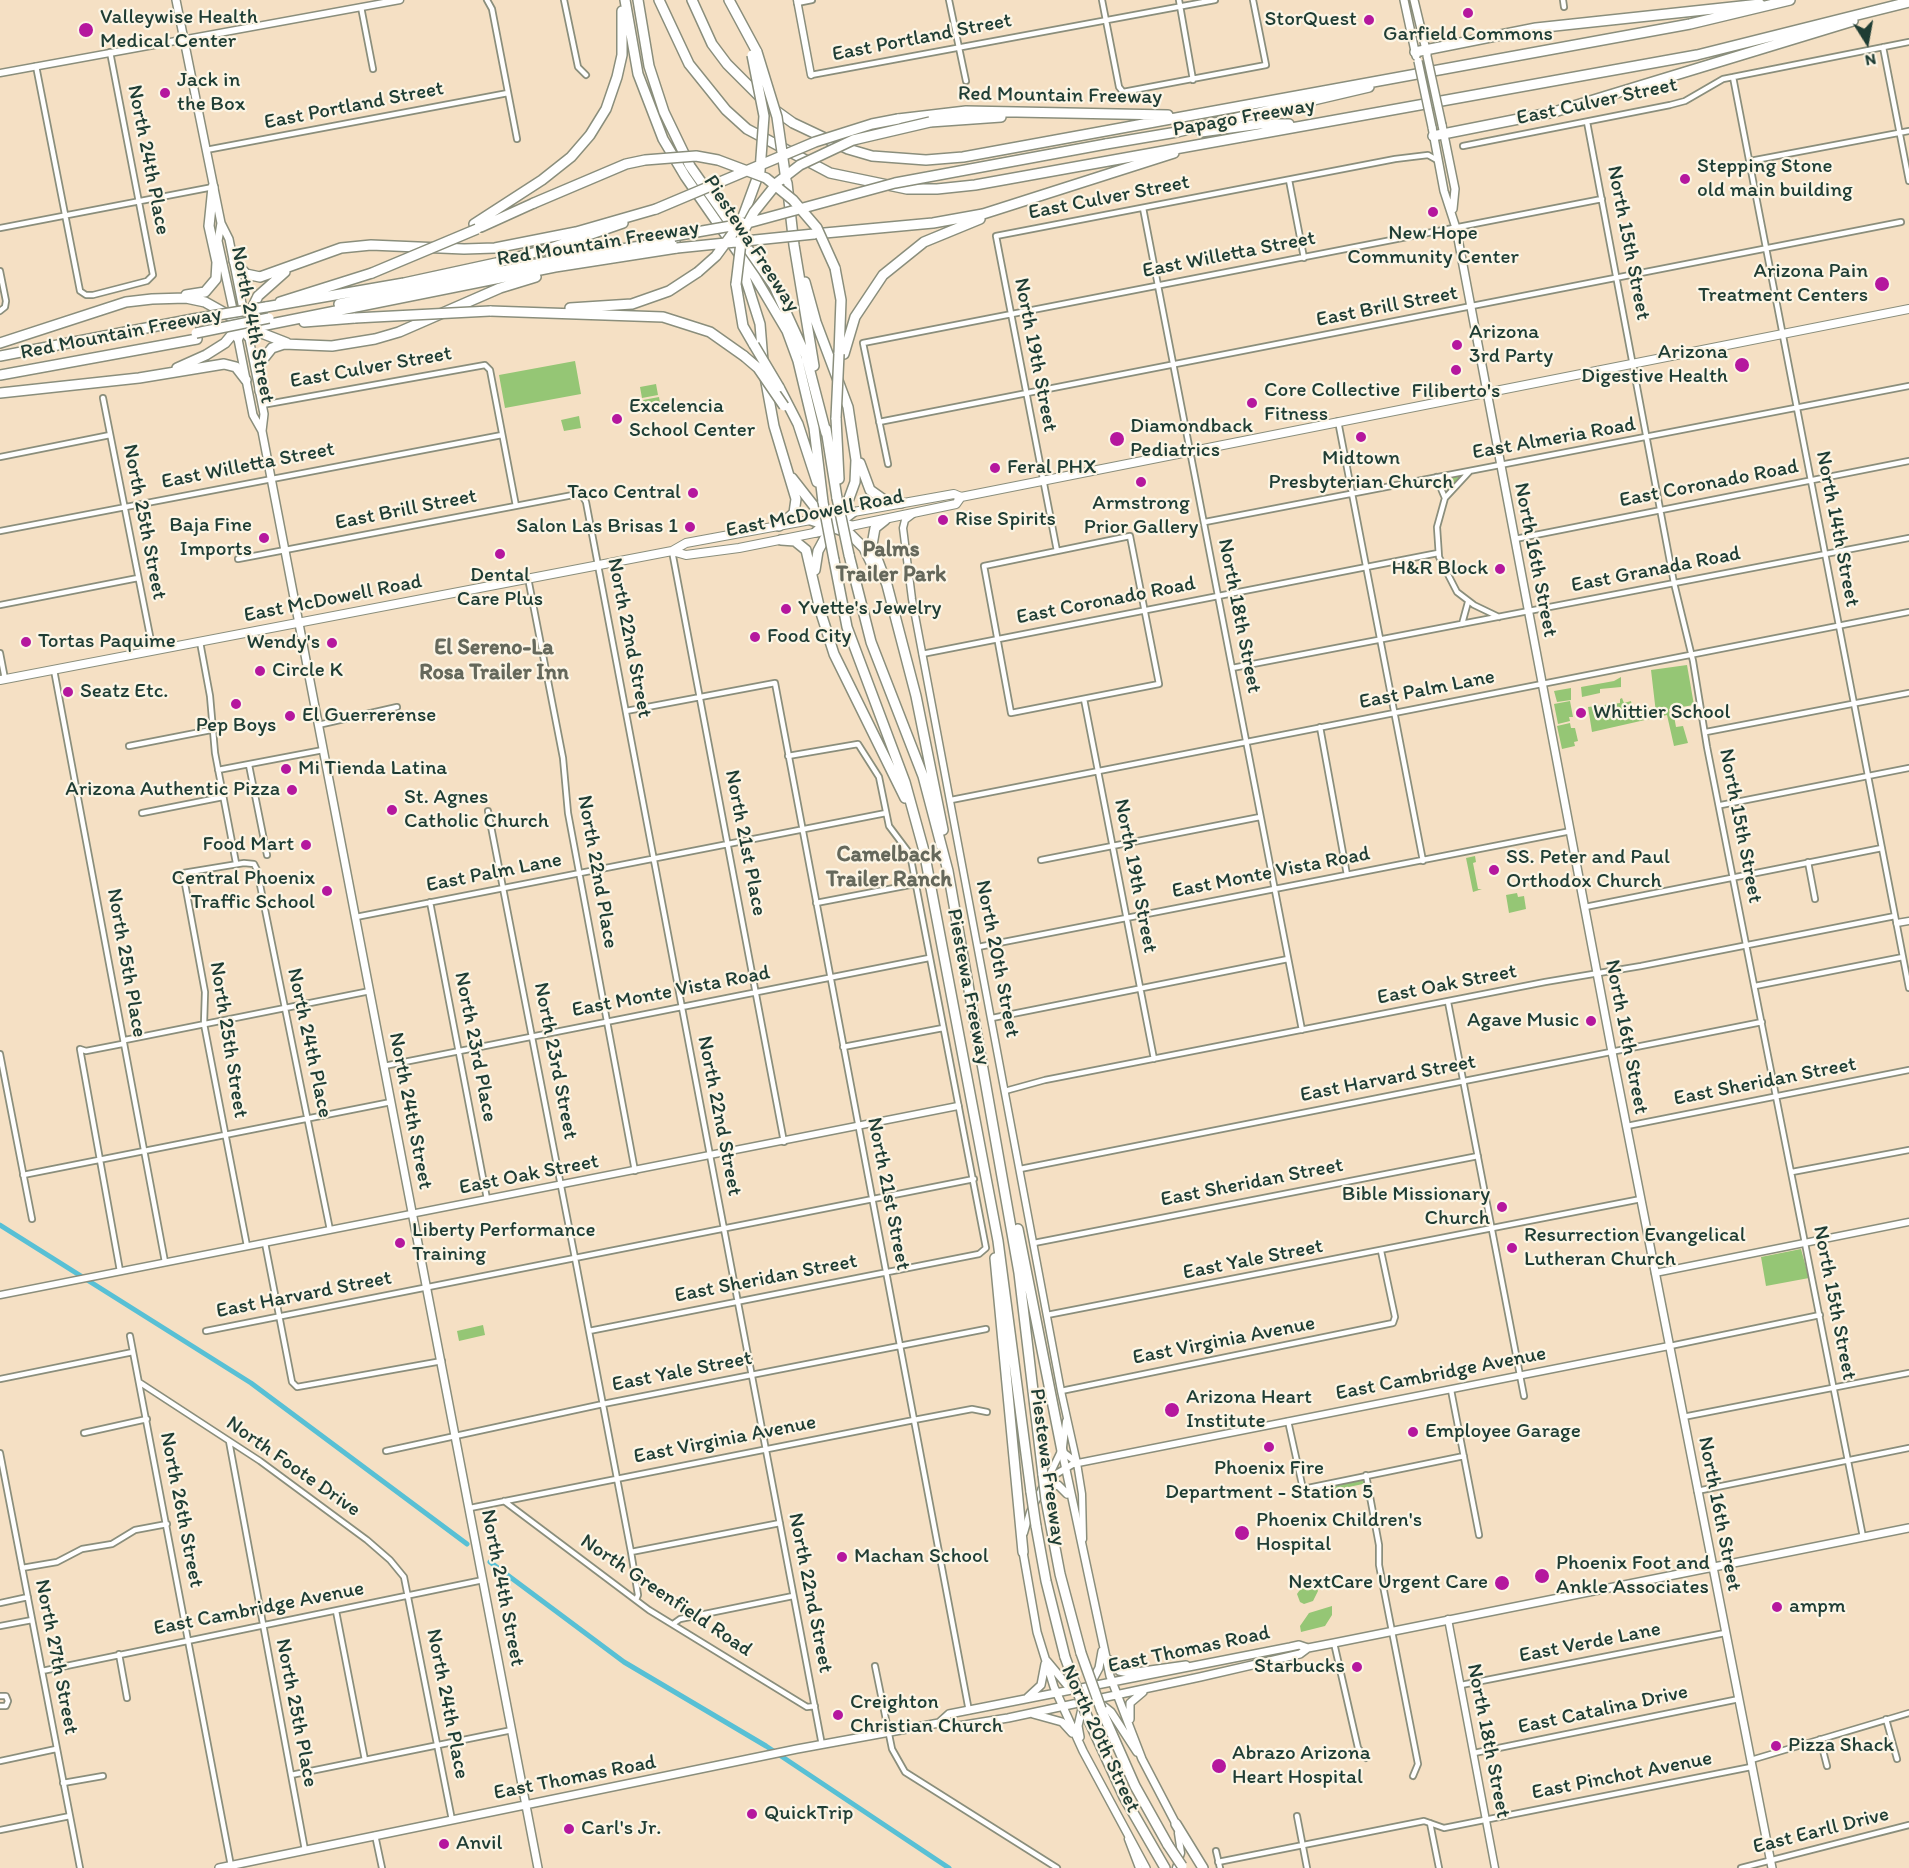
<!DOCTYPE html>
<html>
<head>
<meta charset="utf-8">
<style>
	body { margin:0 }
	#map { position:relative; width:1909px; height:1868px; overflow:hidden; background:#f5e0c4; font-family:Itim,sans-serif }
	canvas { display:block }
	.north { position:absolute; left:1837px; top:12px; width:60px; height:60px; -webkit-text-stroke:4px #fcf5e5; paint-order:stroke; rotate:169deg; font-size:16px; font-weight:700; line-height:24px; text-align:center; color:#1f3d34 }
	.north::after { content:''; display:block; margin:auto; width:21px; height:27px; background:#1f3d34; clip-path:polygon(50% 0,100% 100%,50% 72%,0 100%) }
</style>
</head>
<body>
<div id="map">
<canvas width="1909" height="1868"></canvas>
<div class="north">N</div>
</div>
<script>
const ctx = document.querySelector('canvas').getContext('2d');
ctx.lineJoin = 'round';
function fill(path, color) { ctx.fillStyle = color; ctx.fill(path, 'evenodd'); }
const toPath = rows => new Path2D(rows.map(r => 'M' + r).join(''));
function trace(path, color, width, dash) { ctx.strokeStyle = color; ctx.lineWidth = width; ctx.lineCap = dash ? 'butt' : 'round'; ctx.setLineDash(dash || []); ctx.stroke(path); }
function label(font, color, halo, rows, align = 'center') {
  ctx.font = font + ' Itim,sans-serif'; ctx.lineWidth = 4.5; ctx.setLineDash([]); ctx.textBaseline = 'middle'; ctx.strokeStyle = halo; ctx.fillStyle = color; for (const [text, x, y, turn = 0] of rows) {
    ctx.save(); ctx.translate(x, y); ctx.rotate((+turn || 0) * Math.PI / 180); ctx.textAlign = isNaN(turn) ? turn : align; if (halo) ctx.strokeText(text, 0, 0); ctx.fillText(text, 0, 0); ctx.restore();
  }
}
fill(toPath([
	[575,361,581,394,505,408,499,375],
	[656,384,658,395,642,398,640,387],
	[659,397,661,408,645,411,643,400],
	[579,416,581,428,564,431,561,420],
	[1457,476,1460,477,1459,480,1449,490,1445,489,1443,479],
	[1687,665,1694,705,1669,709,1670,717,1674,716,1676,727,1683,726,1688,743,1674,746,1667,715,1592,732,1588,707,1620,703,1620,699,1622,698,1624,703,1631,701,1633,712,1648,707,1651,714,1656,713,1651,670],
	[1621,677,1621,687,1600,689,1600,693,1582,697,1581,687,1614,681],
	[1571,688,1571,700,1557,702,1554,691],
	[1570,701,1573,717,1569,717,1570,721,1558,724,1554,704],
	[1570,723,1571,728,1575,728,1578,741,1574,742,1575,746,1562,749,1557,726],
	[1475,856,1476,862,1473,863,1478,889,1482,889,1473,892,1466,858],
	[1517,893,1518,897,1524,896,1526,909,1509,913,1506,895],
	[1801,1249,1809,1278,1766,1286,1761,1257],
	[483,1325,485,1335,459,1341,457,1331],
	[1361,1479,1365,1482,1363,1484,1316,1494,1309,1492],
	[1306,1581,1315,1582,1318,1591,1313,1601,1304,1604,1300,1602,1297,1594],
	[1332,1606,1332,1615,1325,1626,1301,1632,1300,1626,1309,1613]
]), '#95c675');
trace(toPath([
	[0,1225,251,1383,467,1544],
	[490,1562,624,1662,766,1746,949,1868]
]), '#58c0d5', 5);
const minor = toPath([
	[487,0,492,9,517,139],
	[564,0,578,67,586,75],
	[949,0,966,81],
	[1102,0,1119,87,1123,92,1266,65,1253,0],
	[1179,0,1193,80],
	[1563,0,1564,7],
	[797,3,812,0],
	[361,7,373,69],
	[1883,47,1909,181],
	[36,66,80,291,86,295,93,295,147,281,153,275,110,52],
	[811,75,1215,0],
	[1733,77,1909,988],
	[1587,122,1674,583,1693,661,1707,747,1863,1537],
	[1463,146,1670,105,1685,101,1723,79,1909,42],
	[206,150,508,93],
	[1750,161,1909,131],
	[1289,180,1304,258],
	[1143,208,1302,1030],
	[0,228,213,187],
	[0,271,6,301,5,307,0,311],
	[103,398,153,651],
	[262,405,485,365,490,370,516,506],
	[1338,421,1423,861],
	[879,422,1901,222],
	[0,457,110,435],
	[888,464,863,343,1602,199],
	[1470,471,1445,498,1437,527,1439,557,1457,592,1474,605,1499,617],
	[1436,477,1445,498],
	[1205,522,1909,386],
	[0,531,502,435],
	[1130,536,1159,684,1011,713,984,566,1130,536],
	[1515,539,1909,461],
	[672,551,784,1142],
	[1057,551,996,236,1395,159,1428,155,1437,160],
	[238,559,573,495,581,494,586,502,822,1745],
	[528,578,563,758,568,813,635,1171],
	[0,605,138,578],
	[1462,624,1468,602],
	[200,642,210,696,215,753,236,863],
	[0,653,5,679],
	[922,654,1438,553],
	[1232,668,1909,538],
	[54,670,165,1262],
	[1084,699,1154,1059],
	[626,711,775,683,969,1711],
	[318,725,397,707],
	[1320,727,1347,875],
	[1706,732,1909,693],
	[129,746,211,730],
	[249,765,267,855],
	[218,770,323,750],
	[951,800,1909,612],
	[1721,805,1909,768],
	[488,811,575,1258,631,1552,638,1595,636,1600],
	[142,813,223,797],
	[1041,860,1260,817],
	[1808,862,1815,899],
	[430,902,487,1199],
	[816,903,915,884],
	[1585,907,1882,848],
	[356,917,886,813],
	[978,947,1571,831],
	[1755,986,1903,957],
	[1448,1002,1524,1396],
	[992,1018,1288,959],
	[843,1047,943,1028],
	[0,1054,32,1219],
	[384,1066,929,958],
	[1005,1091,1045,1080,1545,982,1641,966,1895,916],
	[1627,1126,1909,1070],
	[1020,1169,1762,1022],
	[1792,1172,1909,1150],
	[23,1175,391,1102],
	[265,1243,292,1382,297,1387,442,1361],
	[1034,1243,1478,1156],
	[247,1246,204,1024,205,992,183,873,244,863,254,864,257,870,330,1230],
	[120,1271,80,1049,86,1051,122,1044,125,1040,370,991],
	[1047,1315,1641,1199],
	[206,1331,974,1179],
	[589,1331,979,1254,986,1248,910,854,889,826,879,777,858,744,788,756],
	[130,1336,231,1866],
	[1670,1346,1820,1315],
	[0,1379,133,1352],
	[139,1382,260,1461,367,1540,390,1560,404,1577,452,1820],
	[1451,1390,1479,1535],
	[1061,1391,1393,1323,1395,1317,1381,1251],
	[1683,1417,1909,1373],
	[1288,1421,1303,1489,1464,1456],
	[84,1433,147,1419],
	[229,1441,305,1850],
	[386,1451,603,1404,986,1329],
	[0,1453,80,1868],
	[1366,1475,1379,1545,1379,1565,1418,1764,1413,1776],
	[1697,1491,1909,1448],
	[504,1501,649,1610,807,1707,815,1706],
	[470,1508,914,1420,972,1409,987,1412],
	[631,1552,780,1523],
	[22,1568,57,1562,82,1549,112,1544,135,1530,167,1524],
	[0,1603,28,1597],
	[336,1611,365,1760],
	[673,1624,680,1619,793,1596],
	[0,1626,32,1620],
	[1334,1643,1358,1748,1366,1758],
	[119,1654,127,1698],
	[875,1666,892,1749,905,1772,1057,1868],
	[42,1671,483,1580],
	[1461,1685,1725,1633],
	[0,1696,6,1696,8,1701,6,1706,0,1706],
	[1886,1719,1897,1759],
	[1820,1739,1827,1766],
	[1474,1753,1739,1699],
	[1751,1760,1909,1713],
	[0,1761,56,1749],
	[291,1775,512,1730],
	[63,1783,103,1776],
	[1297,1816,1307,1868],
	[1430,1823,1439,1868],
	[0,1830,70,1816],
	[375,1835,382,1868],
	[1216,1851,1220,1868],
	[1218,1862,1424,1821,1444,1828,1751,1767],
	[1741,1868,1909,1825]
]);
const tertiary = toPath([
	[797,0,811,75],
	[0,73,400,0],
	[913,514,905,520,903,528,912,599,1061,1391,1077,1463,1082,1494,1083,1539],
	[1897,923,1909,921],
	[1655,1273,1909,1222],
	[0,1295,958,1106],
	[1062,1451,1077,1463],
	[1049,1476,1063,1447,1066,1421],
	[1045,1486,1056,1474,1073,1464,1669,1346],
	[1024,1533,1030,1512,1044,1485],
	[1448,1619,1495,1868],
	[1128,1839,1139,1868],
	[1176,1868,1181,1853,1178,1833]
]);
const secondary = toPath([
	[176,0,221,223,229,239,244,314],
	[1404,0,1416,56],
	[1414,0,1427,54],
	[1442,125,1455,189,1453,209],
	[1432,127,1444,191,1456,228,1612,1052,1772,1868],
	[221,223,218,241,234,314],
	[248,333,264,414,262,431],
	[237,334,253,415,262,431,538,1868],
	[1062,1451,1110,1676,1142,1759,1176,1824],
	[1042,1489,1058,1485,1067,1494],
	[1023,1552,1037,1632,1054,1687,1083,1751,1146,1868],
	[1108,1659,1119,1671,1129,1673,1186,1665],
	[1047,1661,1067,1685,1097,1696],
	[1091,1683,1099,1668,1102,1651],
	[1027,1698,1041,1685,1045,1664],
	[1096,1700,1111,1712,1137,1752],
	[1033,1714,1062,1722,1072,1733],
	[1130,1719,1130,1703,1143,1692],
	[939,1723,949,1714,1290,1647,1299,1645,1308,1648],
	[1080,1737,1078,1726,1083,1704],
	[219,1868,797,1749,939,1723,952,1727,1008,1718,1200,1677,1300,1654,1308,1648,1334,1643,1909,1528]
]);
const primary = toPath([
	[848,513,954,494,961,497,1909,309],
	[846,527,956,504,961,497],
	[672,551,686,555,739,548,819,532],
	[0,680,672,551,686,543,816,519]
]);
const motorway = toPath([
	[625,0,638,74,663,139,685,176,755,277,787,331,798,361,814,428,823,502],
	[638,0,649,66,664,112,690,166,774,286,806,356,826,433],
	[659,0,689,64,726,110,747,129,830,173,907,189,937,189,975,185,1697,55,1909,2],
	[692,0,712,44,727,64,768,105,793,123,848,149,872,156,926,160,963,157,1690,24,1790,0],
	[729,0,757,52],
	[1415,52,1536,28,1760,4],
	[898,119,966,111,1168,115],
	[930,122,1001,117],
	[1201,132,1260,124,1289,124],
	[1433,136,1554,112,1853,21],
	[1106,144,1177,132,1369,87],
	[787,183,794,245,814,366],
	[741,222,759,173],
	[474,224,542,180,571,157,590,135,606,109,617,77,622,55,622,11],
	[481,227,534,203],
	[814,234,933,223,983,214,1174,153],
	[234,261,246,274,260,277,341,248,371,245,464,249,495,248,576,232,656,209],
	[741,264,760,324,763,361],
	[835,268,841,300,839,354],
	[805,282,816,322,848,407,856,460,855,482,847,504,816,532],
	[736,284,743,326,754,345],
	[186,295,205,292,216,279,217,262,209,226,213,187],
	[280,302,372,273],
	[339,304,581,255,675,241],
	[266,307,404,283,496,263,551,248,623,223],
	[570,308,632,304,669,291,698,272],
	[490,311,663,317,710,332,744,356],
	[304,322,355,318],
	[246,327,287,343],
	[251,328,555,267,677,248],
	[238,338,258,296,285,272],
	[0,343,126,302,152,299,186,298,205,302,230,316,249,337],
	[844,354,855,317,883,275,924,242,980,219],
	[0,356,193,319],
	[177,368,206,355,225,343,240,325,244,313],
	[0,375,197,339],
	[765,377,774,426,796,499,794,513,779,526],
	[779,387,798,424,817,482],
	[260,391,260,363,272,348,284,344,332,346,375,339,399,332,500,288,536,277],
	[0,393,139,378,224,364,236,367,246,380],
	[836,418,839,479],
	[826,429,837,498],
	[860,463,870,490,884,500,901,503],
	[792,478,817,510,826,517,851,526],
	[811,520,849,533,864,548,874,569],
	[885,520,875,528,872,545,887,585,916,696,943,830],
	[781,540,795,541,806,550,820,610,834,654,905,798],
	[849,555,871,642,923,776,948,871,1019,1273,1043,1475],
	[834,560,847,627,905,782,924,851,998,1241,1031,1492],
	[815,570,818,551,825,538,831,529,853,512],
	[1018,1229,1062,1451],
	[995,1258,1023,1552],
	[1046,1500,1060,1574,1081,1653],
	[1036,1526,1046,1581,1065,1657],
	[1101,1709,1135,1786,1168,1845],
	[1086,1714,1124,1797,1165,1868],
	[1176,1824,1203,1868]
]);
trace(minor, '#8a8e7c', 8);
trace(tertiary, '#8a8e7c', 9);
trace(secondary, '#8a8e7c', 10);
trace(primary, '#8a8e7c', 10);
trace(motorway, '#8a8e7c', 12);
trace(minor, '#fff', 4.5);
trace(tertiary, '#fff', 6);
trace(secondary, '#fff', 7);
trace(primary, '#fff', 8);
trace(motorway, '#fff', 9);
const secondaryBridge = toPath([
	[1427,56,1442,125],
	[1418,61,1432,127]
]);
const motorwayBridge = toPath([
	[757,52,777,117,786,180],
	[752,55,764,116,760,171],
	[534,203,626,164,645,160,696,156,718,160,766,178,793,200,817,228,835,268],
	[656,209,815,142,872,124,898,119],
	[674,236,748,223,895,183,1106,144],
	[677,248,814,234],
	[698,272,716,256,741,222],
	[372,273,477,229],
	[736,284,742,234,754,212,778,182,800,165,853,140,930,122],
	[355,318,490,311],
	[193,319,266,307],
	[196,333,269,318],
	[754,345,779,387],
	[744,356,758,368,784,406],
	[836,418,839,354],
	[837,498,849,555],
	[823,502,834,560],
	[1043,1475,1046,1500],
	[1031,1492,1036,1526],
	[1081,1653,1101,1709],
	[1065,1657,1086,1714],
	[1168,1845,1182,1866]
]);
trace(secondaryBridge, '#8a8e7c', 10, []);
trace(motorwayBridge, '#8a8e7c', 12, []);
trace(secondaryBridge, '#fff', 7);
trace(motorwayBridge, '#fff', 9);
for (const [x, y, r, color] of [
	[1468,13,6,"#b5179e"],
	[1369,20,6,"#b5179e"],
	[86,30,8,"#b5179e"],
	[165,93,6,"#b5179e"],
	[1685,179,6,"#b5179e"],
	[1433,212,6,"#b5179e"],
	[1882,284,8,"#b5179e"],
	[1457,345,6,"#b5179e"],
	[1742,365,8,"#b5179e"],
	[1456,370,6,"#b5179e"],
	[1252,403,6,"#b5179e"],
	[617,419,6,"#b5179e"],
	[1361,437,6,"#b5179e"],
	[1117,439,8,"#b5179e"],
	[995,468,6,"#b5179e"],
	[1141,482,6,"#b5179e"],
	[693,493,6,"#b5179e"],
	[943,520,6,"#b5179e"],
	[690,527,6,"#b5179e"],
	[264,538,6,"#b5179e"],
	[500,554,6,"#b5179e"],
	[1500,569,6,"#b5179e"],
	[786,609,6,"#b5179e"],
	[755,637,6,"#b5179e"],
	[26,642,6,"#b5179e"],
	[332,643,6,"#b5179e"],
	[260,671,6,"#b5179e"],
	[68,692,6,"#b5179e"],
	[236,704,6,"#b5179e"],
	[1581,713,6,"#b5179e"],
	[290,716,6,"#b5179e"],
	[286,769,6,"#b5179e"],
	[292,790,6,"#b5179e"],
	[392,810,6,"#b5179e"],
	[306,845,6,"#b5179e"],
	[1494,870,6,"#b5179e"],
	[327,891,6,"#b5179e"],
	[1591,1021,6,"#b5179e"],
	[1502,1207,6,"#b5179e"],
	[400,1243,6,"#b5179e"],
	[1512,1248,6,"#b5179e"],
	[1172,1410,8,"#b5179e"],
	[1413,1432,6,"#b5179e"],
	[1269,1447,6,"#b5179e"],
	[1242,1533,8,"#b5179e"],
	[842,1557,6,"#b5179e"],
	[1542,1576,8,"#b5179e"],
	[1502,1583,8,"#b5179e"],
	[1777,1607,6,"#b5179e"],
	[1357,1667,6,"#b5179e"],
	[838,1715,6,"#b5179e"],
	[1776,1746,6,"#b5179e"],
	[1219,1766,8,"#b5179e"],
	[752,1814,6,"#b5179e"],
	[569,1829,6,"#b5179e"],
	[444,1844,6,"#b5179e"]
]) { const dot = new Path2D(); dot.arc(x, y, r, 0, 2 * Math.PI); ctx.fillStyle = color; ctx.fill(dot); trace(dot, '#fcf5e5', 2); }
label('21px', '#1f3d34', '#fcf5e5', [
	["Valleywise Health",100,18],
	["Medical Center",100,42],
	["StorQuest",1357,20,"right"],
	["Garfield Commons",1468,35,"center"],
	["Jack in",177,81],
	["the Box",177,105],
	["Stepping Stone",1697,167],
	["old main building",1697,191],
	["New Hope",1433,234,"center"],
	["Community Center",1433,258,"center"],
	["Arizona Pain",1868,272,"right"],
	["Treatment Centers",1868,296,"right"],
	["Arizona",1469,333],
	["3rd Party",1469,357],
	["Arizona",1728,353,"right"],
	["Digestive Health",1728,377,"right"],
	["Core Collective",1264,391],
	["Fitness",1264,415],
	["Filiberto's",1456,392,"center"],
	["Excelencia",629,407],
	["School Center",629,431],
	["Diamondback",1130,427],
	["Pediatrics",1130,451],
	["Midtown",1361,459,"center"],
	["Presbyterian Church",1361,483,"center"],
	["Feral PHX",1007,468],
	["Taco Central",681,493,"right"],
	["Armstrong",1141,504,"center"],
	["Prior Gallery",1141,528,"center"],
	["Rise Spirits",955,520],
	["Baja Fine",252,526,"right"],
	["Imports",252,550,"right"],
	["Salon Las Brisas 1",678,527,"right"],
	["H&R Block",1488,569,"right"],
	["Dental",500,576,"center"],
	["Care Plus",500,600,"center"],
	["Yvette's Jewelry",798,609],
	["Food City",767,637],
	["Tortas Paquime",38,642],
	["Wendy's",320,643,"right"],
	["Circle K",272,671],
	["Seatz Etc.",80,692],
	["Whittier School",1593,713],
	["El Guerrerense",302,716],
	["Pep Boys",236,726,"center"],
	["Mi Tienda Latina",298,769],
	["Arizona Authentic Pizza",280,790,"right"],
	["St. Agnes",404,798],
	["Catholic Church",404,822],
	["Food Mart",294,845,"right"],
	["SS. Peter and Paul",1506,858],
	["Orthodox Church",1506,882],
	["Central Phoenix",315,879,"right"],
	["Traffic School",315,903,"right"],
	["Agave Music",1579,1021,"right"],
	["Bible Missionary",1490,1195,"right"],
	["Church",1490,1219,"right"],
	["Liberty Performance",412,1231],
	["Training",412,1255],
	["Resurrection Evangelical",1524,1236],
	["Lutheran Church",1524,1260],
	["Arizona Heart",1186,1398],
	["Institute",1186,1422],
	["Employee Garage",1425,1432],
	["Phoenix Fire",1269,1469,"center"],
	["Department - Station 5",1269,1493,"center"],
	["Phoenix Children's",1256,1521],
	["Hospital",1256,1545],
	["Machan School",854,1557],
	["Phoenix Foot and",1556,1564],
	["Ankle Associates",1556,1588],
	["NextCare Urgent Care",1488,1583,"right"],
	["ampm",1789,1607],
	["Starbucks",1345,1667,"right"],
	["Creighton",850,1703],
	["Christian Church",850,1727],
	["Pizza Shack",1788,1746],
	["Abrazo Arizona",1232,1754],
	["Heart Hospital",1232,1778],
	["QuickTrip",764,1814],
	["Carl's Jr.",581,1829],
	["Anvil",456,1844]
], 'left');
label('21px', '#1f3d34', '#fcf5e5', [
	["East Portland Street",922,38,-11],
	["Red Mountain Freeway",1060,96,1],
	["East Culver Street",1597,102,-12],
	["East Portland Street",354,106,-11],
	["Papago Freeway",1244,118,-10],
	["North 24th Place",148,160,79],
	["East Culver Street",1109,198,-11],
	["North 15th Street",1628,243,79],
	["Red Mountain Freeway",598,244,-9],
	["Piestewa Freeway",751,244,57],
	["East Willetta Street",1229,255,-11],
	["East Brill Street",1387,307,-11],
	["North 24th Street",252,325,79],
	["Red Mountain Freeway",121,334,-11],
	["North 19th Street",1035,355,79],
	["East Culver Street",371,368,-10],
	["East Almeria Road",1554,439,-10],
	["East Willetta Street",248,466,-11],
	["East Coronado Road",1709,484,-11],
	["East Brill Street",406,510,-11],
	["East McDowell Road",815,514,-11],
	["North 25th Street",144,522,79],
	["North 14th Street",1837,529,79],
	["North 16th Street",1535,560,79],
	["East Granada Road",1656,570,-11],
	["East McDowell Road",333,599,-11],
	["East Coronado Road",1106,601,-11],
	["North 18th Street",1239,616,79],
	["North 22nd Street",629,638,79],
	["East Palm Lane",1427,690,-11],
	["North 15th Street",1740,826,79],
	["North 21st Place",745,843,79],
	["North 22nd Place",597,872,80],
	["East Palm Lane",494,873,-11],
	["East Monte Vista Road",1271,873,-11],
	["North 19th Street",1135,876,79],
	["North 20th Street",997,959,79],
	["North 25th Place",126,963,80],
	["East Oak Street",1447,985,-11],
	["Piestewa Freeway",968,987,79],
	["East Monte Vista Road",671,992,-11],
	["North 16th Street",1626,1037,79],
	["North 25th Street",228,1040,81],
	["North 24th Place",309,1043,78],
	["North 23rd Place",475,1047,79],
	["North 23rd Street",555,1061,79],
	["East Harvard Street",1388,1079,-11],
	["East Sheridan Street",1765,1082,-11],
	["North 24th Street",410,1111,79],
	["North 22nd Street",719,1116,79],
	["East Oak Street",529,1175,-11],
	["East Sheridan Street",1252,1183,-11],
	["North 21st Street",888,1194,79],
	["East Yale Street",1253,1260,-11],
	["East Sheridan Street",766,1279,-11],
	["East Harvard Street",304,1295,-11],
	["North 15th Street",1834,1303,79],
	["East Virginia Avenue",1224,1341,-11],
	["East Yale Street",682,1372,-11],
	["East Cambridge Avenue",1441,1374,-11],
	["East Virginia Avenue",725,1440,-11],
	["North Foote Drive",293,1467,35],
	["Piestewa Freeway",1047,1467,82],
	["North 26th Street",181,1510,79],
	["North 16th Street",1719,1514,79],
	["North 24th Street",502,1588,79],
	["North 22nd Street",810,1593,79],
	["North Greenfield Road",666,1596,34],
	["East Cambridge Avenue",259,1609,-11],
	["East Verde Lane",1590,1643,-11],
	["East Thomas Road",1189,1650,-12],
	["North 27th Street",56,1657,79],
	["North 24th Place",447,1704,79],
	["East Catalina Drive",1603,1710,-12],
	["North 25th Place",296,1713,79],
	["North 20th Street",1100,1739,65],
	["North 18th Street",1488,1741,79],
	["East Pinchot Avenue",1622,1776,-11],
	["East Thomas Road",575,1778,-11],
	["East Earll Drive",1821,1831,-14]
]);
label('bold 22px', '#65685b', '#fcf5e5', [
	["Palms",891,550],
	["Trailer Park",891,575],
	["El Sereno-La",494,648],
	["Rosa Trailer Inn",494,673],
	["Camelback",889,855],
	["Trailer Ranch",889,880]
]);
</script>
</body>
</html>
